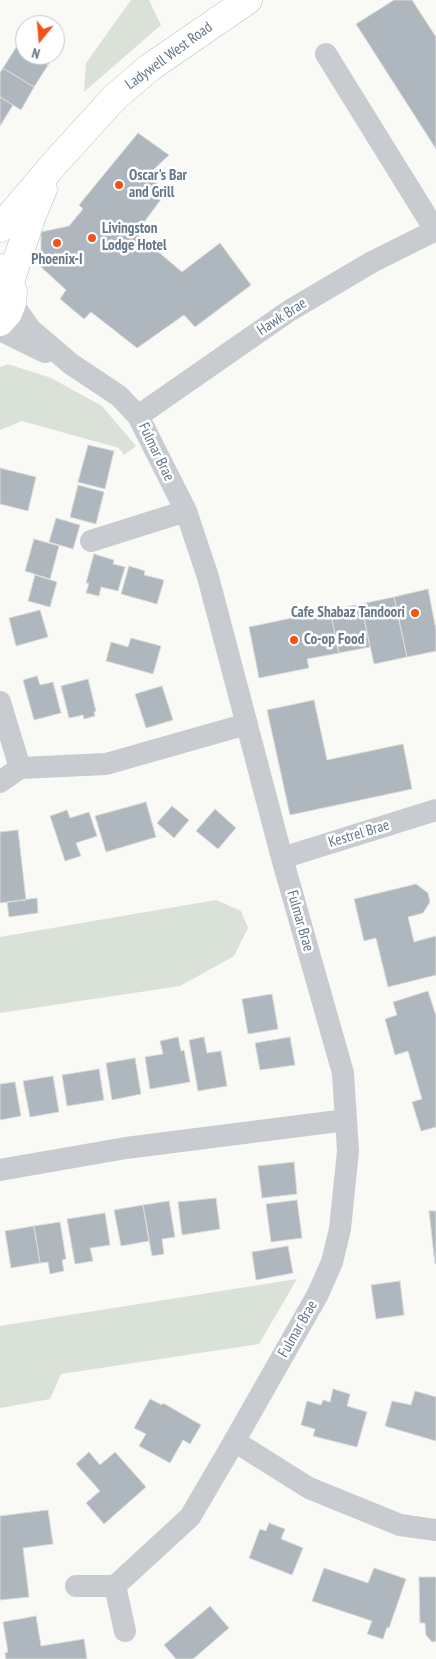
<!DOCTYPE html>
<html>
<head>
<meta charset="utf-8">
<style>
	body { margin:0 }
	#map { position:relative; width:436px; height:1659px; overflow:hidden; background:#f9f9f6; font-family:"PT Sans Narrow",sans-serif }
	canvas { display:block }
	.north { position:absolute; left:15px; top:15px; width:50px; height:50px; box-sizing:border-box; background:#fff; border:1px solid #c1c9d0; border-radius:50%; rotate:197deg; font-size:14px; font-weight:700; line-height:20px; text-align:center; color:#64788a }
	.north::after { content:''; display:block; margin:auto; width:18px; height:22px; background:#f65118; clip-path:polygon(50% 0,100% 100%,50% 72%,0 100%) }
</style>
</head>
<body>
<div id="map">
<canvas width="436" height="1659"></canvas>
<div class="north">N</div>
</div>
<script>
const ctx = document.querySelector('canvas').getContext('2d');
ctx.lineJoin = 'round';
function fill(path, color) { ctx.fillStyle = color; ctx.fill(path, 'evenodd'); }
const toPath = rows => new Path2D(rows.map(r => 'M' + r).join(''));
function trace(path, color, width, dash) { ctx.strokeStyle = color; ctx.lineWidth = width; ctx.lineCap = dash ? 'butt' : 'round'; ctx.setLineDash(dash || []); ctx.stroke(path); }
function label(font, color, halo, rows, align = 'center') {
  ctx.font = font + ' "PT Sans Narrow",sans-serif'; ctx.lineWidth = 5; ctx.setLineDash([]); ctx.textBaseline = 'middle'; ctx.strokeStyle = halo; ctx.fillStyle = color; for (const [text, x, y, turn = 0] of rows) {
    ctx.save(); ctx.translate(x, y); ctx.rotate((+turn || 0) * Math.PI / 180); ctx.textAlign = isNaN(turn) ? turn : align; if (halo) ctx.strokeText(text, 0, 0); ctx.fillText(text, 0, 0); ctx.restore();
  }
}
fill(toPath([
	[131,0,149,0,161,25,84,92,86,63],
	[8,364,51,378,102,406,136,446,124,455,119,448,22,421,0,430,0,367],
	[216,900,241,911,248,928,234,956,180,986,0,1013,0,937],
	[297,1279,259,1344,61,1374,50,1399,0,1408,0,1326]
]), '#dae1d6');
const building = toPath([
	[394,0,412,0,436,37,436,149,356,24,394,0],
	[25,32,25,51,17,46,25,32],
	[17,46,25,51,25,55,32,55,48,65,34,87,3,68,17,46],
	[32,55,54,55,48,65,32,55],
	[3,68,34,87,21,110,0,97,0,73,3,68],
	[0,97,13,105,0,126,0,97],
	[138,133,169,155,150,173,165,194,136,233,182,272,220,243,251,285,195,327,184,315,137,348,91,312,84,319,60,299,66,290,41,267,41,232,69,226,83,209,79,205,138,133],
	[88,445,114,451,105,489,78,482,88,445],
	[0,468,36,477,28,511,0,504,0,468],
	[78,485,104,492,96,524,70,517,78,485],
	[56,518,80,525,73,549,49,542,56,518],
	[34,539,59,546,50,579,25,571,34,539],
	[94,554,114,560,113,564,125,567,118,591,101,587,99,596,86,593,89,583,86,583,94,554],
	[129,566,145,571,144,575,164,580,157,604,121,594,129,566],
	[35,575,57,582,50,607,28,601,35,575],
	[428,589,436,630,436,651,407,657,394,597,428,589],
	[394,597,407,657,374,664,361,604,394,597],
	[361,604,370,647,339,653,330,610,361,604],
	[40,610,48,637,16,646,9,618,40,610],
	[330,610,339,653,307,659,309,668,259,678,249,627,330,610],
	[131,638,161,646,153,674,106,661,111,642,128,647,131,638],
	[37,676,40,685,53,682,61,713,34,720,23,680,37,676],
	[88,679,96,711,94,712,95,716,84,719,83,715,69,718,61,686,88,679],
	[162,686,173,720,146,728,135,694,162,686],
	[314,700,327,760,403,744,412,789,290,815,267,710,314,700],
	[146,802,156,837,106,852,95,816,146,802],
	[172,806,189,820,174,838,157,823,172,806],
	[215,809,236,828,218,849,196,831,215,809],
	[67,810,70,818,89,812,97,836,76,843,81,856,65,861,50,816,67,810],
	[18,830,26,900,0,903,0,832,18,830],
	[416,884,428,893,430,902,423,913,408,917,414,942,436,936,436,975,388,987,376,938,364,941,354,899,416,884],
	[37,898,38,913,9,917,7,902,37,898],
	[428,991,436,1016,436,1127,421,1131,412,1102,422,1099,408,1051,395,1055,385,1019,397,1015,393,1002,428,991],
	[272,994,278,1029,248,1034,242,999,272,994],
	[178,1037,181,1051,184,1050,190,1082,150,1089,145,1057,163,1054,160,1041,178,1037],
	[204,1037,207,1053,221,1051,227,1086,198,1091,189,1040,204,1037],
	[290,1037,295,1065,260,1070,255,1043,290,1037],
	[135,1058,141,1094,112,1100,106,1063,135,1058],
	[99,1069,104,1100,67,1106,62,1075,99,1069],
	[53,1076,59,1112,30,1117,23,1081,53,1076],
	[15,1082,21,1116,0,1120,0,1084,15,1082],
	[294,1162,297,1194,262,1198,258,1166,294,1162],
	[216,1198,220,1229,182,1235,178,1202,216,1198],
	[297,1200,302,1238,271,1242,266,1204,297,1200],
	[169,1201,175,1237,162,1239,164,1254,152,1256,143,1205,169,1201],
	[143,1205,149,1241,121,1246,114,1210,143,1205],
	[429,1211,436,1211,436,1263,435,1264,429,1211],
	[105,1213,110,1245,90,1248,93,1261,75,1264,67,1219,105,1213],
	[60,1222,66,1259,62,1260,64,1271,50,1274,48,1262,40,1263,34,1226,60,1222],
	[34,1226,40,1263,11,1268,5,1231,34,1226],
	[288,1246,293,1273,256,1280,252,1252,288,1246],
	[400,1281,404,1315,376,1319,371,1285,400,1281],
	[333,1389,350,1394,347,1406,367,1412,357,1447,313,1436,315,1429,301,1425,307,1401,321,1405,323,1400,330,1402,333,1389],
	[415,1391,436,1397,436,1441,385,1426,392,1401,411,1405,415,1391],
	[150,1399,162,1405,163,1403,201,1425,190,1444,183,1440,170,1463,139,1446,146,1434,134,1428,150,1399],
	[89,1452,100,1465,115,1452,146,1487,104,1524,86,1503,100,1491,76,1464,89,1452],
	[48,1510,53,1544,23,1548,29,1597,0,1600,0,1516,48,1510],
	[269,1523,285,1529,281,1539,303,1548,292,1575,249,1558,260,1529,266,1531,269,1523],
	[324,1568,368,1583,374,1568,406,1579,389,1628,387,1627,383,1639,367,1634,372,1621,312,1601,324,1568],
	[419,1577,436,1577,436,1641,432,1642,426,1635,425,1623,420,1623,419,1577],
	[210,1606,229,1628,193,1659,176,1659,164,1645,210,1606],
	[36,1616,41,1646,84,1639,87,1659,6,1659,5,1653,8,1652,3,1622,36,1616]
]);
fill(building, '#aeb7be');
trace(building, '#dadad8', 1);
const secondary = toPath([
	[0,228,55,163,115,97,149,68,248,0],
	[0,268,5,272,10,282,13,292,12,303,8,313,0,322],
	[10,282,31,218,43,189]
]);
trace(secondary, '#babfc4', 29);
trace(toPath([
	[326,54,435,230],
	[12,303,31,330,71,364,119,396,138,416,186,511,208,577,282,858,343,1073,346,1120,348,1151,340,1229,332,1262,318,1294,227,1454,190,1517,115,1586,76,1586],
	[0,330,45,352],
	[138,416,289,311,372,262,436,230],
	[91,541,186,511],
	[0,702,20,768],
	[0,782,20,768,106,764,247,724],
	[282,858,436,810],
	[0,1170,126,1148,346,1120],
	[234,1441,309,1488,400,1525,436,1530],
	[115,1586,125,1631]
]), '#c8ccd0', 22);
trace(secondary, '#fff', 28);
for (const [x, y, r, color] of [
	[119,185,5,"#f65118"],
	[92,238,5,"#f65118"],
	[57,243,5,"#f65118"],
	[415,613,5,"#f65118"],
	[294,640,5,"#f65118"]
]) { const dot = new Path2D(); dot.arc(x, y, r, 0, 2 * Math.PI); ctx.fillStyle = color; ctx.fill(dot); trace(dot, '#fff', 2); }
label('15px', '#64788a', '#fff', [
	["Ladywell West Road",169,56,-36],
	["Hawk Brae",282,317,-33],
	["Fulmar Brae",156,452,64],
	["Kestrel Brae",359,834,-17],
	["Fulmar Brae",300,921,74],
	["Fulmar Brae",298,1329,-60]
]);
label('bold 15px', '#64788a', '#fff', [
	["Oscar's Bar",129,176],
	["and Grill",129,193],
	["Livingston",102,229],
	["Lodge Hotel",102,246],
	["Phoenix-I",57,260,"center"],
	["Cafe Shabaz Tandoori",405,613,"right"],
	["Co-op Food",304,640]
], 'left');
</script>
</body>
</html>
